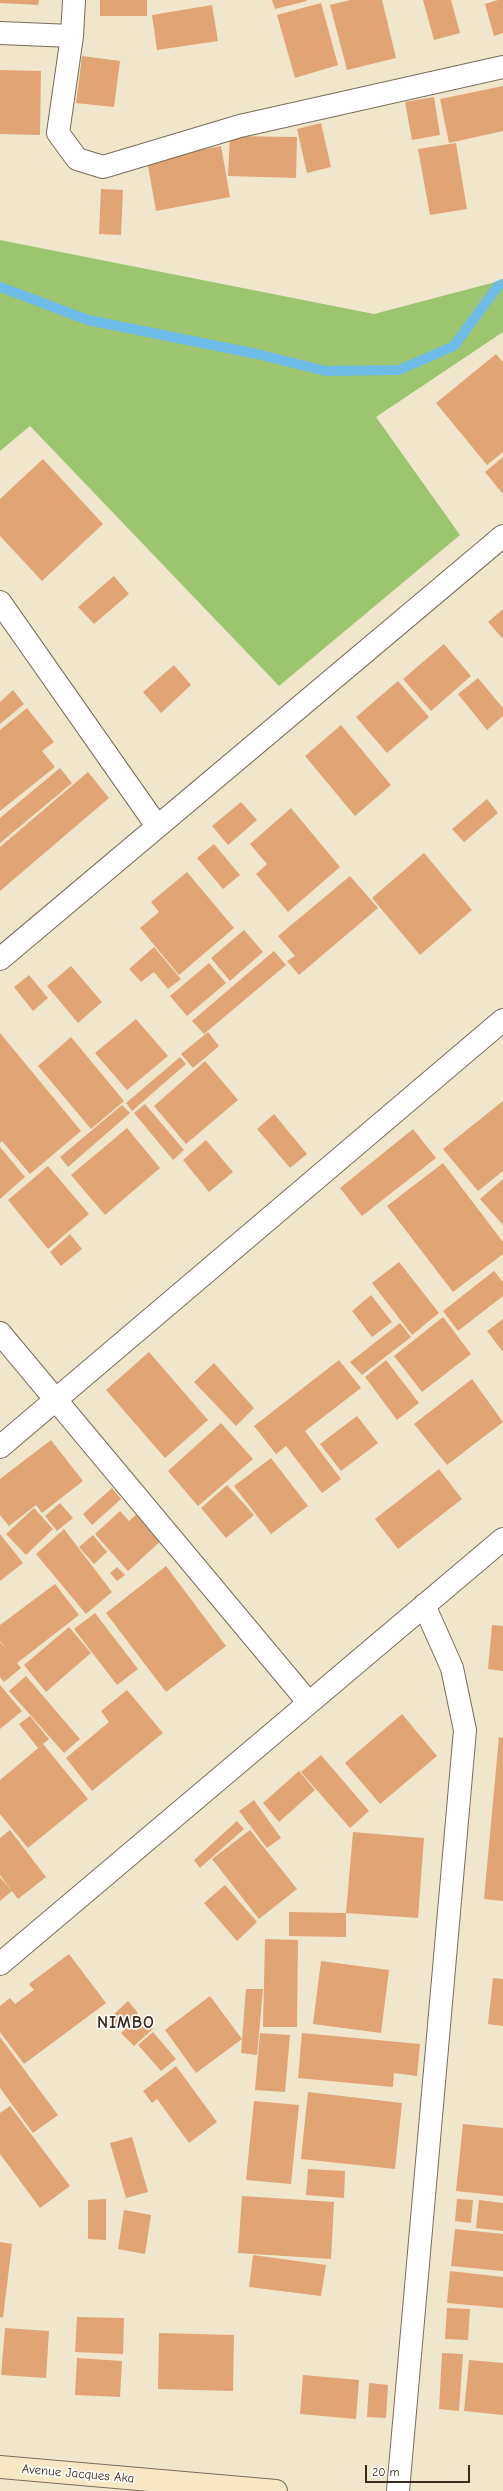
<!DOCTYPE html>
<html>
<head>
<meta charset="utf-8">
<style>
	body { margin:0 }
	#map { position:relative; width:503px; height:2491px; overflow:hidden; background:#f0e6cb; font-family:"Comic Neue",sans-serif }
	canvas { display:block }
	.scale { position:absolute; left:365px; top:2465px; width:105px; height:18px; box-sizing:border-box; border:2px solid #3b2a1e; border-top:0; padding-left:5px; font-size:12px; line-height:14px; white-space:nowrap; color:#3b2a1e; -webkit-text-stroke:3px #fdfcf7; paint-order:stroke }
</style>
</head>
<body>
<div id="map">
<canvas width="503" height="2491"></canvas>
<div class="scale">20 m</div>
</div>
<script>
const ctx = document.querySelector('canvas').getContext('2d');
ctx.lineJoin = 'round';
function fill(path, color) { ctx.fillStyle = color; ctx.fill(path, 'evenodd'); }
const toPath = rows => new Path2D(rows.map(r => 'M' + r).join(''));
function trace(path, color, width, dash) { ctx.strokeStyle = color; ctx.lineWidth = width; ctx.lineCap = dash ? 'butt' : 'round'; ctx.setLineDash(dash || []); ctx.stroke(path); }
function label(font, color, halo, rows, align = 'center') {
  ctx.font = font + ' "Comic Neue",sans-serif'; ctx.lineWidth = 3.5; ctx.setLineDash([]); ctx.textBaseline = 'middle'; ctx.strokeStyle = halo; ctx.fillStyle = color; for (const [text, x, y, turn = 0] of rows) {
    ctx.save(); ctx.translate(x, y); ctx.rotate((+turn || 0) * Math.PI / 180); ctx.textAlign = isNaN(turn) ? turn : align; if (halo) ctx.strokeText(text, 0, 0); ctx.fillText(text, 0, 0); ctx.restore();
  }
}
fill(toPath([
	[0,240,374,314,503,280,503,332,376,417,460,535,279,686,30,426,0,451]
]), '#9dc570');
trace(toPath([
	[0,287,88,320,257,354,326,371,399,370,454,346,498,286,503,284]
]), '#6ebbe8', 10);
fill(toPath([
	[0,0,39,0,38,5,0,3],
	[100,0,147,0,147,16,100,16],
	[272,0,307,0,307,1,275,9],
	[350,0,382,0,396,58,347,70,330,5],
	[423,0,451,0,460,33,434,40],
	[498,0,503,0,503,33,494,36,485,4],
	[321,3,338,65,295,78,277,15],
	[212,5,218,41,157,50,152,15],
	[82,56,120,61,114,107,76,103],
	[0,70,41,71,40,135,0,134],
	[503,86,503,131,449,143,440,99],
	[434,97,440,135,412,140,405,102],
	[321,123,331,167,307,173,297,129],
	[230,136,297,137,296,178,228,176],
	[456,143,467,209,430,215,418,149],
	[221,146,230,197,156,211,147,160],
	[101,189,123,190,121,235,99,234],
	[496,354,503,362,503,452,487,465,436,403],
	[503,457,503,494,485,472],
	[43,459,103,524,42,581,0,536,0,499],
	[114,576,129,594,94,624,78,607],
	[503,609,503,639,488,622],
	[444,644,471,676,431,711,403,679],
	[174,665,191,685,161,713,143,692],
	[478,678,503,708,503,716,487,730,458,694],
	[398,681,429,717,387,753,356,717],
	[13,690,24,704,0,724,0,702],
	[27,708,54,742,42,751,55,767,0,811,0,730],
	[341,725,391,785,355,816,305,756],
	[60,768,72,783,0,843,0,818],
	[88,772,109,798,0,891,0,847],
	[487,799,498,813,464,842,452,829],
	[241,802,257,820,228,845,212,826],
	[291,808,340,867,288,912,256,874,267,864,250,844],
	[214,844,240,875,223,889,197,858],
	[424,853,472,910,420,955,372,898],
	[187,872,234,928,179,975,140,928,159,912,151,902],
	[350,876,378,908,299,975,287,961,295,956,278,936],
	[244,930,263,952,230,981,211,958],
	[154,947,181,979,168,989,154,972,141,982,129,969],
	[274,951,286,965,204,1034,192,1021],
	[209,963,226,983,187,1016,170,996],
	[71,966,102,1002,78,1023,47,986],
	[29,975,48,998,33,1011,14,987],
	[136,1019,168,1056,127,1090,95,1053],
	[208,1032,219,1046,193,1068,181,1054],
	[0,1033,81,1131,30,1174,2,1141,0,1143],
	[71,1037,124,1101,91,1129,38,1066],
	[180,1057,186,1064,132,1111,126,1103],
	[205,1061,238,1100,186,1144,154,1106],
	[503,1101,503,1171,478,1191,443,1149],
	[145,1104,184,1150,173,1160,134,1113],
	[122,1105,130,1113,68,1167,60,1157],
	[274,1114,307,1154,290,1168,257,1129],
	[127,1128,160,1168,105,1215,71,1175],
	[413,1129,436,1158,362,1216,340,1188],
	[206,1140,233,1172,209,1192,183,1160],
	[0,1147,25,1177,0,1199],
	[443,1163,503,1242,503,1254,453,1292,387,1206],
	[48,1166,89,1214,48,1249,8,1200],
	[503,1179,503,1225,480,1199],
	[70,1234,82,1249,61,1266,50,1252],
	[399,1262,439,1313,412,1335,372,1283],
	[494,1271,503,1282,503,1296,458,1331,443,1311],
	[371,1295,392,1322,372,1337,352,1311],
	[443,1317,471,1354,422,1392,394,1356],
	[503,1319,503,1352,487,1331],
	[400,1323,411,1337,362,1375,350,1362],
	[149,1352,208,1420,165,1458,106,1390],
	[339,1360,361,1388,305,1431,341,1479,322,1493,286,1446,276,1454,254,1426],
	[386,1360,419,1403,397,1420,365,1377],
	[214,1363,254,1408,236,1426,194,1382],
	[472,1379,503,1422,447,1465,414,1424],
	[357,1416,378,1443,341,1471,320,1444],
	[221,1423,253,1459,198,1506,168,1471],
	[51,1440,83,1481,42,1513,36,1505,9,1526,0,1515,0,1479],
	[271,1458,308,1506,271,1534,234,1486],
	[439,1469,462,1499,398,1549,375,1519],
	[227,1485,254,1515,226,1538,201,1508],
	[112,1488,121,1499,92,1525,83,1514],
	[60,1503,73,1518,57,1531,45,1516],
	[34,1508,53,1529,26,1555,6,1534],
	[120,1511,129,1521,140,1511,164,1538,128,1571,95,1534],
	[64,1529,112,1592,86,1614,36,1554],
	[0,1534,23,1563,0,1581],
	[93,1535,107,1552,94,1564,79,1547],
	[166,1566,226,1646,166,1692,106,1613],
	[117,1567,125,1575,117,1581,110,1573],
	[55,1584,79,1615,17,1663,21,1668,4,1682,0,1677,0,1642,7,1650,0,1641,0,1625],
	[95,1613,138,1669,117,1685,74,1629],
	[492,1625,503,1626,503,1671,488,1669],
	[69,1627,91,1653,46,1692,24,1665],
	[26,1676,80,1739,64,1753,9,1691],
	[0,1685,22,1711,0,1729],
	[127,1690,163,1733,92,1791,66,1758,109,1722,101,1711],
	[402,1714,437,1756,380,1804,345,1763],
	[30,1716,49,1739,38,1748,19,1724],
	[499,1737,503,1738,503,1901,484,1899],
	[43,1744,88,1799,28,1848,0,1814,0,1780],
	[321,1755,369,1811,350,1828,301,1772],
	[299,1771,315,1790,279,1822,263,1803],
	[254,1800,281,1838,267,1848,239,1811],
	[237,1821,244,1829,200,1868,194,1860],
	[10,1830,46,1877,18,1899,0,1875,0,1838],
	[250,1830,297,1889,259,1919,212,1859],
	[353,1832,424,1838,418,1918,346,1913],
	[0,1877,12,1891,0,1901],
	[225,1885,257,1922,237,1941,204,1903],
	[289,1912,346,1913,346,1937,289,1936],
	[265,1939,298,1940,297,2027,263,2027],
	[69,1954,106,2003,24,2064,0,2032,0,2006,10,1998,15,2004,34,1990,29,1984],
	[321,1961,389,1970,381,2033,313,2024],
	[493,1978,503,1979,503,2026,488,2024],
	[246,1989,263,1989,257,2055,241,2053],
	[210,1996,242,2039,196,2073,165,2030],
	[128,2001,138,2013,119,2030,109,2019],
	[140,2015,153,2029,134,2046,121,2033],
	[153,2032,176,2059,161,2071,138,2045],
	[260,2033,290,2035,285,2092,255,2090],
	[302,2033,420,2044,417,2076,394,2073,393,2087,298,2078],
	[0,2037,58,2115,33,2133,0,2088],
	[176,2066,217,2122,189,2143,157,2099,152,2103,143,2091],
	[308,2092,402,2103,395,2169,301,2159],
	[254,2101,299,2105,291,2184,246,2180],
	[10,2106,70,2186,40,2208,0,2154,0,2113],
	[463,2124,503,2128,503,2196,456,2191],
	[132,2137,148,2192,126,2198,110,2143],
	[308,2169,345,2171,344,2198,306,2195],
	[242,2196,334,2202,331,2259,238,2253],
	[106,2199,106,2240,88,2239,88,2200],
	[457,2199,473,2200,471,2223,455,2221],
	[479,2200,503,2203,503,2231,476,2228],
	[124,2210,151,2215,145,2254,118,2249],
	[455,2229,503,2234,503,2271,451,2266],
	[0,2242,12,2244,3,2318,0,2317],
	[253,2255,326,2265,321,2296,249,2287],
	[450,2271,503,2277,503,2308,447,2303],
	[447,2308,470,2309,468,2340,445,2339],
	[77,2317,124,2318,123,2354,75,2352],
	[5,2328,49,2331,46,2378,1,2375],
	[159,2333,234,2335,233,2391,158,2389],
	[442,2353,463,2354,459,2411,439,2409],
	[77,2358,122,2361,120,2397,75,2395],
	[469,2360,503,2363,503,2415,464,2411],
	[303,2375,359,2380,356,2419,300,2414],
	[369,2383,388,2385,386,2418,367,2417]
]), '#e1a475');
const street = toPath([
	[74,0,72,36,58,133,77,159,103,167,240,126,503,67],
	[0,33,72,36],
	[0,602,157,826],
	[0,959,503,536],
	[0,1333,309,1703],
	[0,1447,503,1020],
	[0,1964,503,1539],
	[398,2491,465,1730,452,1668,424,1605]
]);
const secondary = toPath([
	[0,2467,276,2491]
]);
trace(street, '#7a6c5b', 24);
trace(secondary, '#7a6c5b', 24);
trace(street, '#fff', 22);
trace(secondary, '#f7e8c3', 22);
label('13px', '#3b2a1e', '#fdfcf7', [
	["Avenue Jacques Aka",78,2474,5]
]);
ctx.letterSpacing = '1px';
label('bold 17px', '#3b2a1e', '#fdfcf7', [
	["NIMBO",126,2023]
]);
ctx.letterSpacing = '0px';
</script>
</body>
</html>
